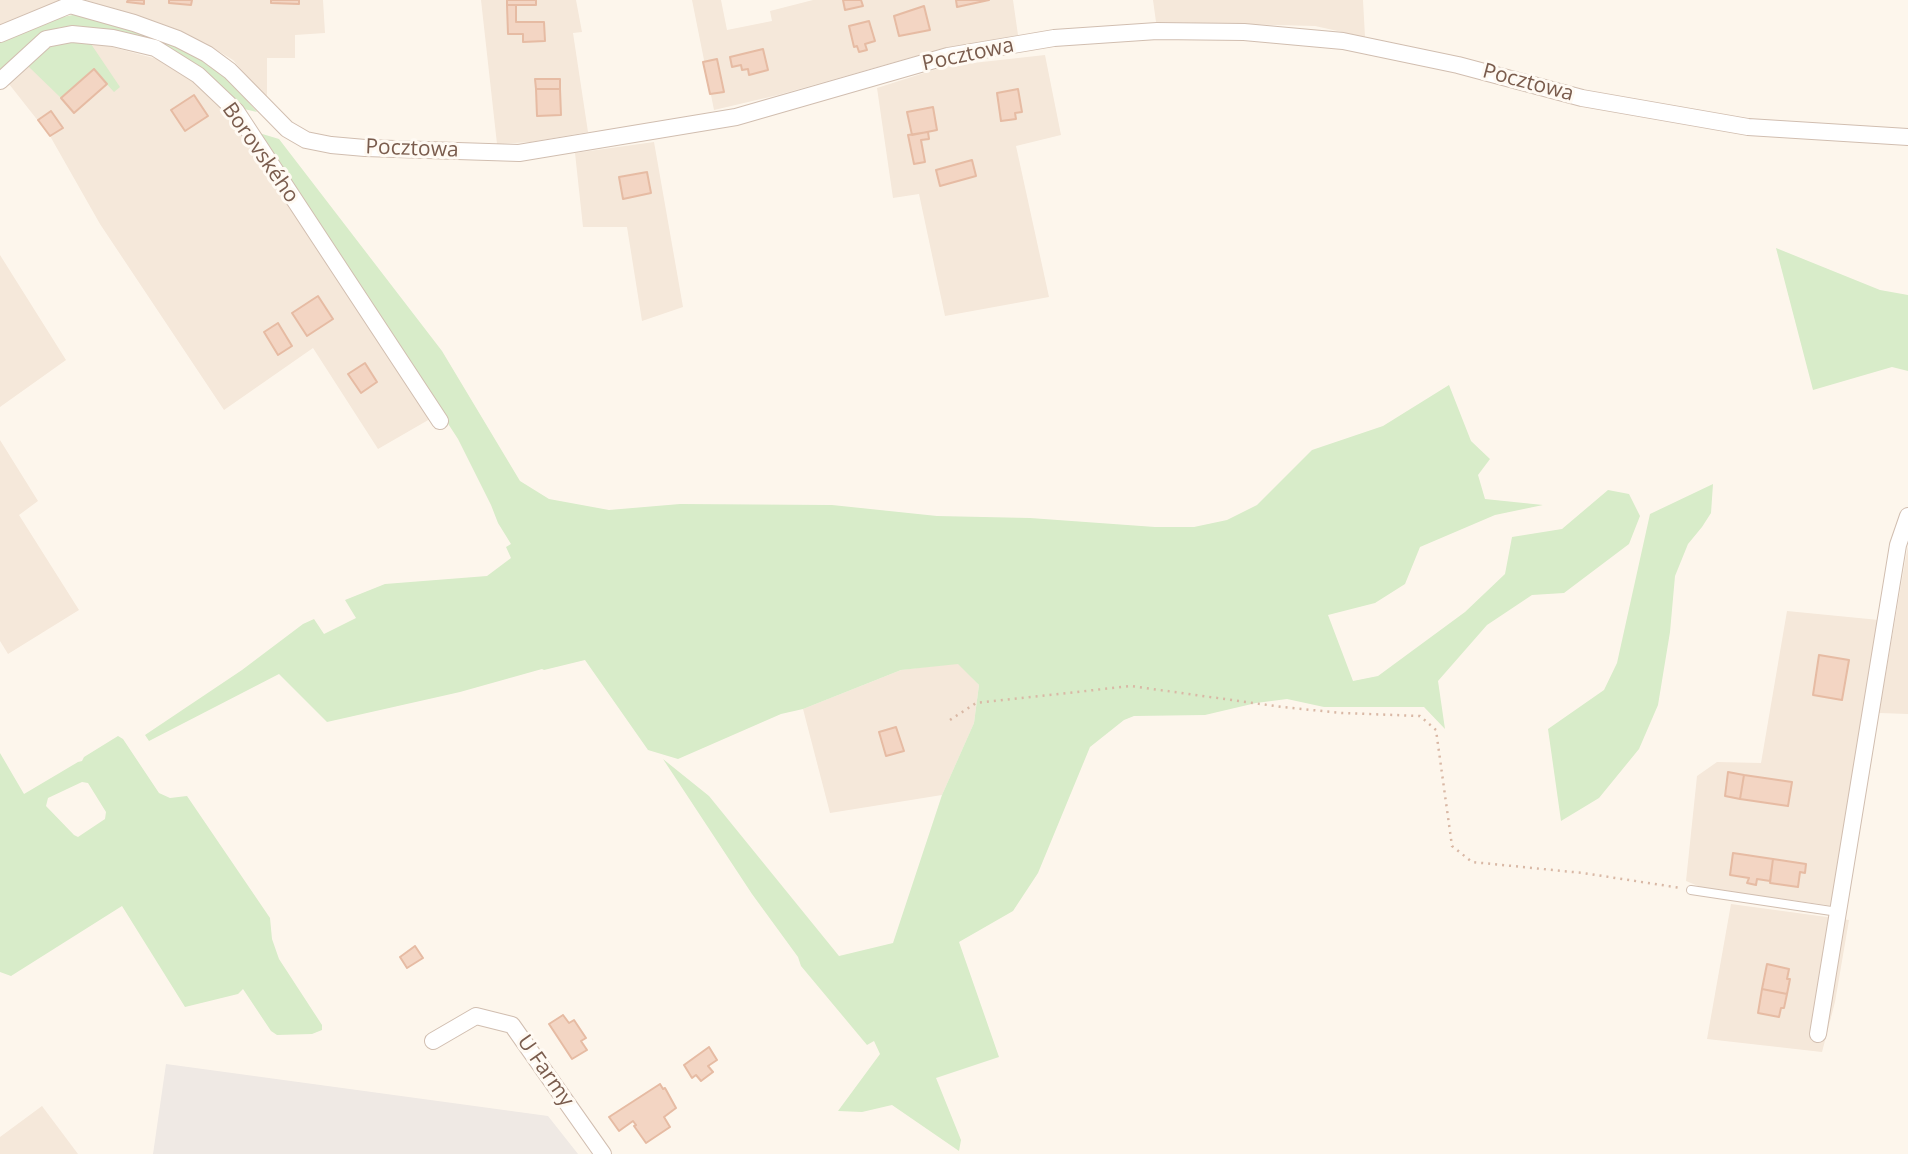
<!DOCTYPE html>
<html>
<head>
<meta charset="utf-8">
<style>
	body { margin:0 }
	canvas { display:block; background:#fdf6ec }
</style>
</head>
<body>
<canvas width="1908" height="1154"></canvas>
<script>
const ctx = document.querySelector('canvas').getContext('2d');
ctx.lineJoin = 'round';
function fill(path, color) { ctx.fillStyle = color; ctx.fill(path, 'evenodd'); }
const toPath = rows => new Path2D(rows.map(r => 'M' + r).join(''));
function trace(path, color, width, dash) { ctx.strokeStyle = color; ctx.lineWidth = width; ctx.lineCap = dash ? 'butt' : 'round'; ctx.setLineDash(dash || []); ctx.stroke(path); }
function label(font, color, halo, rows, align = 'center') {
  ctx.font = font + ' "Open Sans",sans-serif'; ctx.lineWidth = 6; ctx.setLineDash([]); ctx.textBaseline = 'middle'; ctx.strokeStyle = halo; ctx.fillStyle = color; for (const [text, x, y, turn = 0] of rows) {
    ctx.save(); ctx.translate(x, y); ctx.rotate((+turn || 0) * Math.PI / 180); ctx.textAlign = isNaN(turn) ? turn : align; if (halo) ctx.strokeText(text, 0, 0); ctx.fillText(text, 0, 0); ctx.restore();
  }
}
fill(toPath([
	[0,0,63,0,29,16,0,25],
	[83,0,323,0,325,33,295,35,295,58,267,58,267,100,233,60,205,43,162,25],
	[481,0,576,0,582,32,573,33,588,132,531,142,497,144],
	[692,0,721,0,727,30,772,21,770,11,813,0,1013,0,1018,35,941,49,778,95,714,110],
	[1153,0,1363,0,1365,37,1315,26,1156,22],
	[89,41,161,60,204,87,232,115,430,419,378,449,313,348,224,410,100,224,50,136,9,84,28,66],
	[1045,55,1061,135,1016,146,1049,297,945,316,919,194,893,198,877,88,946,66],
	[654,142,683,307,642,321,627,227,583,227,575,153],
	[0,255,66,360,0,407],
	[0,440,38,501,19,515,79,610,8,654,0,641],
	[1908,546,1908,714,1879,713,1906,556],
	[1787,611,1879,620,1834,906,1703,888,1686,881,1697,776,1717,762,1761,763],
	[958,663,979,685,974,723,942,795,830,813,803,709,901,670],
	[1731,904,1849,920,1835,1002,1822,1052,1707,1039],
	[42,1106,78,1154,0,1154,0,1137]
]), '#f5e8da');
fill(toPath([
	[166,1064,548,1116,578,1154,153,1154]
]), '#efe9e4');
fill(toPath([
	[77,14,175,42,224,74,257,112,244,109,213,80,102,29,61,27,39,36,0,70,0,39,50,20],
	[59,38,89,41,120,87,114,92,94,70,61,98,28,66],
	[259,133,279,139,442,351,520,481,549,499,609,510,680,504,832,505,937,516,1030,518,1155,527,1194,527,1227,520,1257,505,1312,450,1383,426,1449,385,1471,441,1490,459,1478,475,1485,499,1543,505,1495,515,1420,547,1405,584,1375,603,1328,615,1353,681,1378,676,1465,612,1505,574,1512,537,1562,529,1608,490,1629,494,1640,516,1629,544,1564,593,1532,595,1487,625,1438,681,1445,729,1424,707,1324,707,1287,699,1256,703,1205,715,1134,716,1124,720,1090,747,1038,873,1013,911,959,942,999,1057,936,1078,961,1140,959,1151,892,1105,862,1112,838,1111,880,1054,874,1041,867,1045,801,966,798,957,752,894,663,759,709,796,839,956,893,943,942,795,974,723,979,685,958,664,901,670,803,709,781,714,678,759,648,750,585,660,544,670,542,669,460,692,327,722,279,674,149,741,145,735,242,670,303,624,314,619,324,634,356,618,345,600,385,584,487,576,511,558,506,547,511,544,498,523,491,505,458,439],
	[1776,248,1880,290,1908,295,1908,371,1892,367,1813,390],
	[1713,484,1711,513,1702,527,1688,544,1675,576,1670,632,1658,705,1639,749,1599,798,1561,821,1548,729,1604,690,1617,663,1650,514],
	[118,736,123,739,159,793,170,798,187,796,270,918,272,939,279,959,322,1025,322,1030,312,1034,277,1035,271,1031,243,989,238,994,185,1007,122,906,11,976,0,972,0,753,24,794,78,762,82,761,84,757],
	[82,782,88,783,106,812,105,819,78,837,74,835,46,806,48,798]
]), '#d8ecc9');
const building = toPath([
	[128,0,144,0,144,4,127,2,128,0],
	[169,0,192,0,191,5,169,3,169,0],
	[271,0,299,0,299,4,271,3,271,0],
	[507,0,536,0,536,5,507,5,507,0],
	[843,0,861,0,863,6,845,10,843,0],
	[956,0,989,0,957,7,956,0],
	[507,5,516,5,516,22,544,22,545,41,523,42,523,34,508,34,507,5],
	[924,6,930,30,899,36,894,16,924,6],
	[869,21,875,41,865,44,867,50,859,52,857,46,854,47,849,26,869,21],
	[763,49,768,70,749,75,748,69,742,70,741,65,732,67,730,57,763,49],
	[717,59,724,92,710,94,703,62,717,59],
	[94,69,107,84,74,113,61,98,94,69],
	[535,79,560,79,560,89,536,89,535,79],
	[536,89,560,89,561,115,537,116,536,89],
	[1018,89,1022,112,1015,113,1016,119,1001,121,997,93,1018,89],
	[194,95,208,116,185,131,171,110,194,95],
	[933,107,937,130,912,135,907,112,933,107],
	[51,111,63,128,50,136,38,120,51,111],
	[928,132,929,139,921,140,925,162,914,164,908,135,928,132],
	[972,160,976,176,940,186,936,170,972,160],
	[647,172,651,193,623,199,619,177,647,172],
	[318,296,333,319,307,336,292,313,318,296],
	[278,323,292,346,278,355,264,332,278,323],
	[365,363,377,382,361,393,348,374,365,363],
	[1819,655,1849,660,1842,700,1813,695,1819,655],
	[896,727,904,751,886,756,879,732,896,727],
	[1728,772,1744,775,1740,799,1725,796,1728,772],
	[1744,775,1792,782,1788,806,1740,799,1744,775],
	[1733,853,1773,859,1770,881,1757,879,1756,885,1747,883,1749,878,1730,875,1733,853],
	[1773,859,1806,864,1805,873,1800,872,1798,887,1770,883,1773,859],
	[415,946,423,958,407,968,400,957,415,946],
	[1767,964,1789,969,1787,979,1790,979,1787,994,1762,989,1767,964],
	[1762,989,1787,994,1784,1008,1781,1008,1779,1017,1758,1013,1762,989],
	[563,1015,569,1023,574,1020,586,1038,581,1041,587,1050,572,1059,549,1024,563,1015],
	[709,1047,717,1060,708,1066,713,1072,701,1081,696,1075,692,1078,684,1065,709,1047],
	[660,1084,663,1089,665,1088,676,1108,664,1117,670,1127,646,1143,634,1126,636,1125,633,1121,619,1131,609,1117,660,1084]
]);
fill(building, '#f3d5c3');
trace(building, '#e6bba3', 2);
const service = toPath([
	[1691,890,1838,912]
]);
const minor = toPath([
	[70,5,134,23,178,39,207,54,230,71,287,129,306,140,331,145,365,148,519,153,736,117,948,56,1054,38,1157,31,1244,32,1343,41,1458,65,1582,98,1748,127,1908,137],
	[0,34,70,5],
	[0,81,46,39,72,34,113,38,155,48,198,75,236,111,440,421],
	[1818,1034,1898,545,1908,516],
	[433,1041,476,1016,512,1025,603,1154]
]);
trace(service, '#d1beb0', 10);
trace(minor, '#d1beb0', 18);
trace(toPath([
	[950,720,976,703,1131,686,1282,707,1342,713,1420,716,1436,730,1452,846,1472,862,1583,873,1681,888]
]), '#d9b8a5', 2.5, [2, 5]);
trace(service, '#fff', 8);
trace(minor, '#fff', 16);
label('21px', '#7a5c4d', '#fffaf3', [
	["Pocztowa",968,55,-12],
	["Pocztowa",1528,83,15],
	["Pocztowa",412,149,2],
	["Borovského",260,153,55],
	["U Farmy",545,1071,55]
]);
</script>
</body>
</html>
